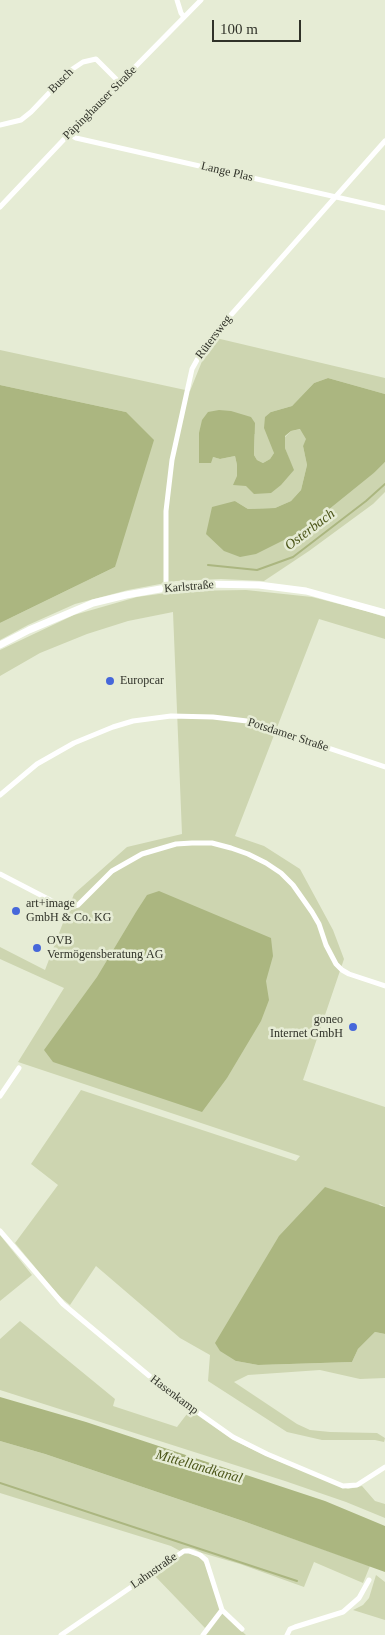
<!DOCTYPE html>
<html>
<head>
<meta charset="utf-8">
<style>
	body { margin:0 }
	#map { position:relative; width:385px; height:1635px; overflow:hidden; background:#e6ecd5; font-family:Georgia,serif }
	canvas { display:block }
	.scale { position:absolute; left:212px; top:20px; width:89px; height:22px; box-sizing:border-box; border:2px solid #303229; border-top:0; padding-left:6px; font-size:15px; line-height:18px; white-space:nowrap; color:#303229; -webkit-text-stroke:4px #e6ecd5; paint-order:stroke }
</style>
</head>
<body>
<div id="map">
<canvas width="385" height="1635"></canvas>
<div class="scale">100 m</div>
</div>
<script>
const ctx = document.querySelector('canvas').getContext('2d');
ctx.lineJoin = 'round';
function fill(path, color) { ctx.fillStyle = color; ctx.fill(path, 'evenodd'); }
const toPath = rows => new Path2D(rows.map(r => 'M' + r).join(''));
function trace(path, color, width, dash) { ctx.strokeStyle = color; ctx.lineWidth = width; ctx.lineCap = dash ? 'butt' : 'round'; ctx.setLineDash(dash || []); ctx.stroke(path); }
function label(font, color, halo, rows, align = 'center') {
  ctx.font = font + ' Georgia,serif'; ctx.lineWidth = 5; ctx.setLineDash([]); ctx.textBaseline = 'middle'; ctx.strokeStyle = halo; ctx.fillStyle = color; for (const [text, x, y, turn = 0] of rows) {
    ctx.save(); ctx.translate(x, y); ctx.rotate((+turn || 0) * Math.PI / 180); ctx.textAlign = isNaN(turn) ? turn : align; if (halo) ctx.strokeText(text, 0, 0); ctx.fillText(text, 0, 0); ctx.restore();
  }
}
fill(toPath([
	[216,338,385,378,385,394,328,378,314,383,292,406,271,412,274,453,270,459,263,463,257,460,254,455,255,434,199,433,199,463,213,457,220,459,235,456,237,465,237,476,293,470,285,448,285,437,291,431,301,429,307,439,303,446,307,465,301,490,291,501,275,508,248,509,235,501,206,534,375,472,385,462,385,492,373,504,309,551,264,581,221,579,176,581,128,590,75,604,28,625,0,640,0,623,115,567,126,412,0,385,0,350,190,391,207,349],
	[246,590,312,597,366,611,385,617,385,639,319,619,235,836,264,846,300,869,333,930,344,959,303,1080,385,1107,385,1207,380,1204,236,1361,258,1365,352,1362,358,1349,375,1332,385,1334,385,1378,360,1379,320,1370,248,1375,234,1382,297,1424,310,1430,330,1432,377,1433,385,1438,384,1442,375,1440,322,1440,287,1432,208,1381,210,1355,180,1338,96,1266,70,1305,58,1295,15,1243,58,1185,31,1164,81,1090,296,1161,300,1156,18,1062,64,988,0,959,0,947,45,970,74,894,127,847,182,834,173,612,128,621,87,634,40,653,0,676,0,650,74,615,137,597,181,591],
	[0,1235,32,1275,0,1301],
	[20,1321,115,1399,113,1406,177,1427,190,1410,233,1440,271,1458,348,1489,362,1486,375,1501,385,1504,385,1518,346,1502,285,1481,0,1390,0,1339],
	[0,1441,45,1454,243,1521,370,1566,363,1583,314,1562,304,1587,240,1564,202,1553,194,1549,188,1548,180,1551,171,1546,0,1493],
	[184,1553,188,1553,200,1557,205,1564,221,1609,205,1628,153,1574],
	[376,1575,385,1582,385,1620,353,1610,363,1605,369,1598],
	[222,1612,246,1635,205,1635]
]), '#cdd5b0');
fill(toPath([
	[328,378,385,394,385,462,375,472,302,531,256,554,240,557,224,551,206,534,212,507,235,501,248,509,275,508,291,501,301,490,307,465,303,446,306,439,300,429,291,431,285,436,285,448,294,470,281,485,271,493,254,494,246,486,233,485,237,476,237,465,235,456,220,459,213,457,211,463,199,463,199,433,202,420,208,412,219,410,231,411,251,417,255,423,254,455,257,460,263,463,270,459,274,453,264,428,265,417,271,412,292,406,314,383],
	[0,385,126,412,154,440,115,567,0,623],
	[159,891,271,938,273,956,266,981,269,1000,261,1021,227,1078,202,1112,53,1062,44,1050,97,977,136,912,147,895],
	[325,1187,385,1207,385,1334,375,1332,358,1349,352,1362,258,1365,236,1361,220,1351,215,1343,279,1236],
	[0,1397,86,1422,325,1501,385,1526,385,1572,243,1521,45,1454,0,1441]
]), '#abb680');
trace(toPath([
	[208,565,257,570,293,557,366,501,385,484],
	[0,1483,297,1581]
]), '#abb680', 2);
trace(toPath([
	[177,0,181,13,184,17],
	[0,125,21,120,31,112,71,70,83,62,96,59,120,83],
	[69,134,76,138,385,208],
	[0,207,69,134,201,0],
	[166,588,166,511,172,460,192,369,202,351,215,333,385,141],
	[0,795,37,764,74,743,113,727,133,721,171,716,213,717,247,721,385,767],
	[0,874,54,902,64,907,71,907,78,905,112,871,142,854,176,844,192,843,212,843,231,848,248,854,266,863,281,873,293,885,312,912,319,924,326,945,336,964,342,970,349,974,385,986],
	[0,1096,19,1068],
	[0,1231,63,1304,165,1389,233,1437,267,1454,343,1486,357,1485,385,1467],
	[61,1635,184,1551,189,1551,200,1555,206,1560,222,1610,242,1629],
	[203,1635,222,1610],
	[287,1635,290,1629,295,1627,343,1612,359,1598,369,1580]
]), '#fff', 5);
trace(toPath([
	[0,645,29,630,93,603,126,595,166,588,202,584,259,585,306,591,385,613]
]), '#fff', 7);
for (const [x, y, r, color] of [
	[110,681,5,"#4667da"],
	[16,911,5,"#4667da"],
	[37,948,5,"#4667da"],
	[353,1027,5,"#4667da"]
]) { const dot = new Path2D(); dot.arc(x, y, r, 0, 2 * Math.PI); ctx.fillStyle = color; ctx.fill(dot); trace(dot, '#e6ecd5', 2); }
label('12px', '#303229', '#e6ecd5', [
	["Busch",61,81,-45],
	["Päpinghauser Straße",100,103,-45],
	["Lange Plas",227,172,13],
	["Rütersweg",214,337,-53],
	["Karlstraße",189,587,-5],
	["Potsdamer Straße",288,735,18],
	["Hasenkamp",174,1395,37],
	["Lahnstraße",154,1571,-35]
]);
label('12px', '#303229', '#e6ecd5', [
	["Europcar",120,681],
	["art+image",26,904],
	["GmbH & Co. KG",26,918],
	["OVB",47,941],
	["Vermögensberatung AG",47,955],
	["goneo",343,1020,"right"],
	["Internet GmbH",343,1034,"right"]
], 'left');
label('italic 14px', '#4a5417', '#e6ecd5', [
	["Osterbach",310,530,-37],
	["Mittellandkanal",199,1467,16]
]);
</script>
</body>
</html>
